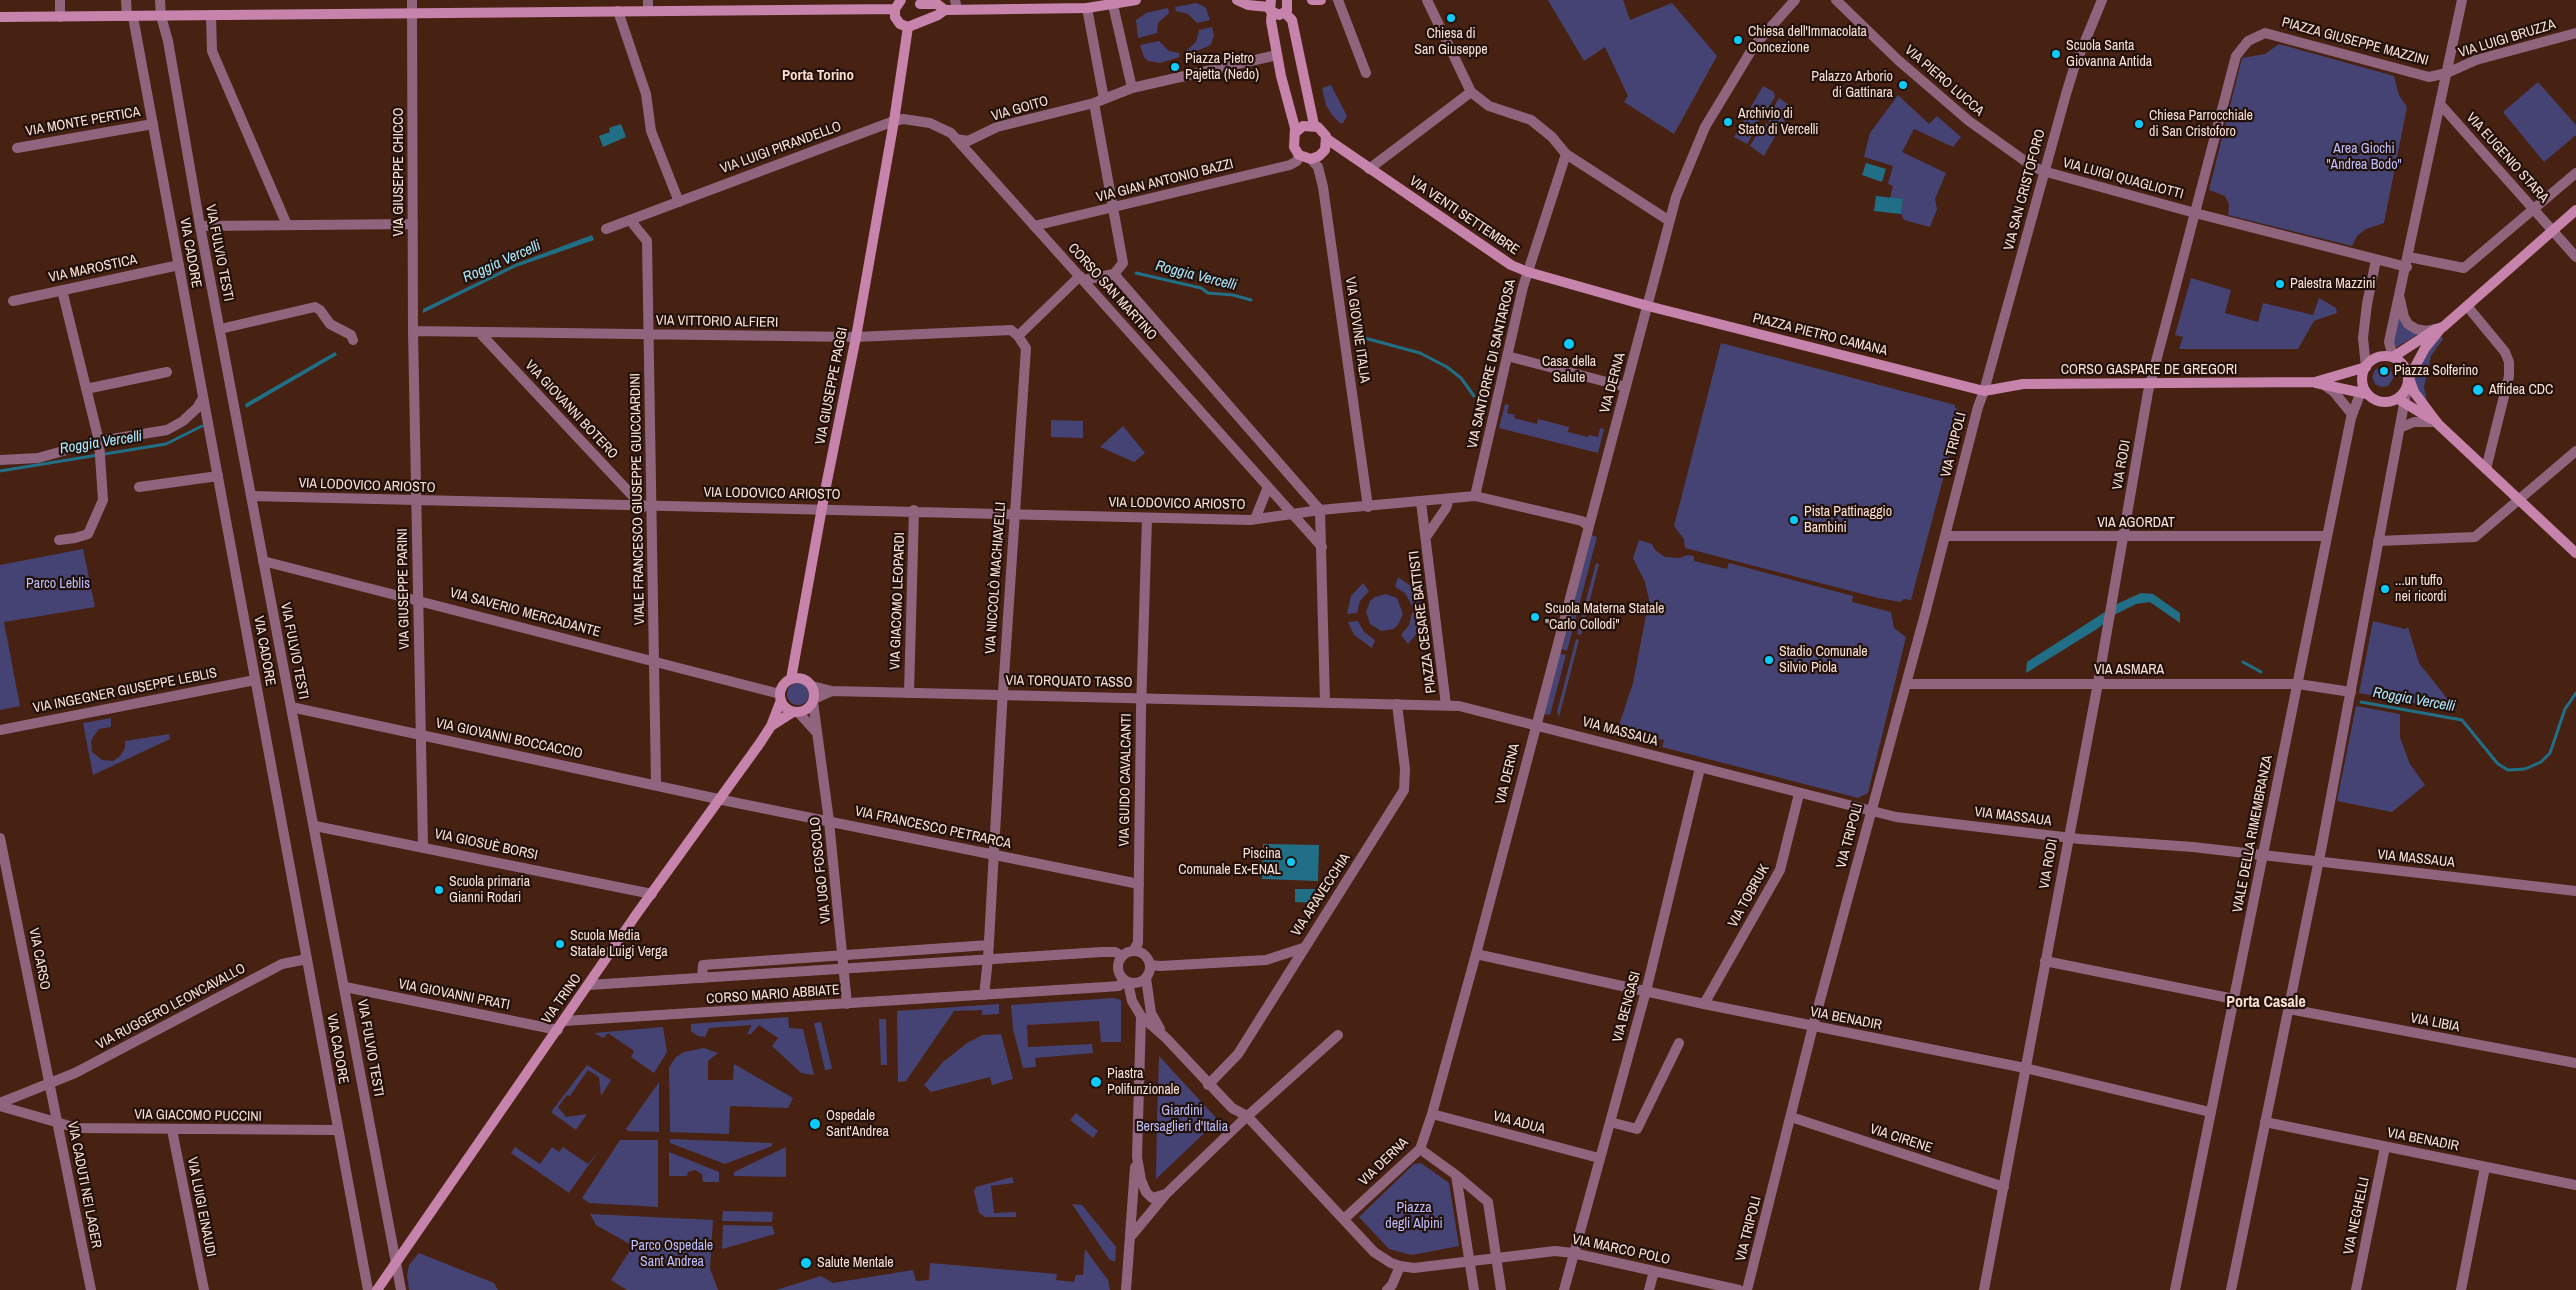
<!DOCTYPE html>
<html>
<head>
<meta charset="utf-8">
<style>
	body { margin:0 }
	canvas { display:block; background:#472111 }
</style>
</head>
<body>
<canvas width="2576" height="1290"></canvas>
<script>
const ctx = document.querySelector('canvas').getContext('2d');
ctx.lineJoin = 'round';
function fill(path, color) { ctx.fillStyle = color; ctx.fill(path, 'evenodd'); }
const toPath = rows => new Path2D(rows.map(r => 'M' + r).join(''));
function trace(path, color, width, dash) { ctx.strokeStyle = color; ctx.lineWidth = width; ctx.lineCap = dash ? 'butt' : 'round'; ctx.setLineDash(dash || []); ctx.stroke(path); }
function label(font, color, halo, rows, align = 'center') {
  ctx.font = font + ' "Archivo Narrow",sans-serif'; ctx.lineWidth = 4.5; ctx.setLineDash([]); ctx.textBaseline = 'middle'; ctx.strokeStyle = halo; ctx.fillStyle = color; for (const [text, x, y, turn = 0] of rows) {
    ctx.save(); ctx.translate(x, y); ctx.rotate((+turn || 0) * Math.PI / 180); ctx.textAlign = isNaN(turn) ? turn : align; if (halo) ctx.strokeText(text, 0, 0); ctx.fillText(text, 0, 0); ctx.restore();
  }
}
fill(toPath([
	[1548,0,1623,0,1630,20,1672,3,1717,56,1674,134,1624,102,1628,96,1605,47,1584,61],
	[1197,3,1206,8,1210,20,1197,23,1188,14,1176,11,1175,7],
	[1168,8,1169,13,1158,23,1157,33,1138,38,1136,20,1146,13],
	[1212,27,1214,35,1211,45,1187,55,1186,51,1196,42,1199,30],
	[1159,41,1169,51,1179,53,1180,57,1160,63,1148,61,1144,57,1140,45],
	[2279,44,2394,76,2399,95,2407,107,2384,223,2366,229,2357,236,2352,246,2228,215,2229,205,2225,196,2209,190,2242,58,2265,54],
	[2538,82,2576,125,2576,135,2544,162,2503,112],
	[1331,85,1347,116,1343,123,1340,123,1332,115,1326,105,1322,88],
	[1763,86,1774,92,1775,97,1764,114,1759,116,1749,110],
	[1898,95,1929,124,1937,116,1961,137,1953,147,1914,129,1902,152,1946,173,1935,199,1937,209,1930,227,1904,220,1901,214,1903,200,1890,198,1893,186,1888,184,1893,166,1864,157,1870,133],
	[1779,98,1793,108,1780,128,1769,122,1768,117],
	[1748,113,1758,119,1759,124,1747,144,1734,137],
	[1767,124,1778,131,1764,156,1750,146,1762,126],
	[2191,278,2231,290,2225,313,2258,322,2263,303,2313,315,2319,298,2336,308,2337,313,2314,321,2298,349,2179,349,2183,337,2175,335],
	[2399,315,2420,333,2397,347,2394,346,2392,337],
	[2441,336,2443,339,2431,356,2424,387,2428,406,2414,385,2414,377,2432,345],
	[1721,343,1955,405,1955,408,1961,411,1911,600,1903,599,1901,602,1878,598,1685,548,1684,539,1674,526],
	[2383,366,2390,368,2394,377,2388,386,2381,387,2375,384,2372,377,2375,370],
	[1505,404,1509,405,1507,413,1515,415,1514,418,1537,424,1538,419,1569,427,1568,432,1588,437,1589,435,1598,437,1600,428,1604,429,1598,453,1499,428],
	[1051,420,1083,421,1083,438,1051,437],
	[1123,426,1145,453,1134,462,1100,447],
	[1591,535,1597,537,1567,651,1562,649],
	[1639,540,1652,544,1655,550,1665,557,1679,558,1688,555,1694,556,1694,561,1727,569,1729,563,1853,596,1852,602,1891,612,1894,628,1906,637,1868,793,1858,798,1662,747,1664,740,1657,739,1656,745,1622,736,1624,730,1618,728,1633,683,1649,600,1645,582,1633,558],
	[83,549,95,607,4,622,20,706,0,710,0,565],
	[1596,563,1599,564,1581,635,1577,634],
	[1398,577,1415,589,1422,604,1412,606,1405,593,1395,587],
	[1363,583,1369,591,1360,601,1357,613,1347,614,1351,596],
	[1386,594,1397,598,1403,614,1398,625,1393,629,1381,631,1370,624,1366,612,1370,601,1375,597],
	[1422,611,1419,631,1408,644,1401,635,1409,625,1412,613],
	[1358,621,1364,632,1375,640,1372,648,1354,635,1348,622],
	[2373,621,2405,629,2408,627,2419,663,2457,711,2359,693],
	[1576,639,1579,640,1559,717,1557,712],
	[1560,654,1566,655,1550,715,1544,714],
	'787 694a11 11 0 1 1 22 0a11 11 0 1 1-22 0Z',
	[2356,706,2400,714,2400,738,2410,764,2425,785,2392,812,2337,801],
	[111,718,111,727,99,729,91,740,92,752,102,760,113,761,120,756,125,748,125,741,169,734,170,739,93,775,83,723],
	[1114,998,1121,1000,1121,1042,1101,1042,1099,1021,1027,1025,1028,1047,1092,1044,1093,1053,1035,1058,1036,1067,1023,1068,1013,1029,1011,1005],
	[999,1004,999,1014,982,1015,982,1010,954,1011,906,1081,898,1082,897,1011],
	[788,1017,789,1028,803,1029,814,1075,801,1073,772,1046,778,1038,759,1025,751,1034,747,1034,752,1025,709,1028,705,1037,698,1036,691,1031,691,1024],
	[879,1019,886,1019,887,1065,881,1065],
	[821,1022,832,1069,825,1070,814,1023],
	[663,1027,667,1052,654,1073,631,1057,634,1051,608,1033,603,1038,594,1033],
	[1001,1034,1013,1079,992,1085,990,1077,931,1092,924,1085,942,1063,967,1043,983,1035],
	[704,1048,718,1053,708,1061,708,1080,733,1080,734,1064,793,1098,788,1108,730,1106,729,1134,670,1132,669,1067,676,1057,684,1052],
	[1159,1056,1218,1120,1156,1179,1157,1122],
	[587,1065,611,1080,601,1096,599,1077,588,1070,570,1096,567,1095,558,1107,566,1117,587,1114,576,1130,551,1112],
	[659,1082,659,1132,628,1131,626,1129],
	[1076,1113,1098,1131,1093,1138,1070,1120],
	[670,1139,772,1143,772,1146,725,1164,670,1143],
	[620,1140,658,1140,658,1207,589,1203,582,1198],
	[515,1147,540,1164,552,1147,559,1152,563,1147,588,1164,600,1149,569,1193,511,1153],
	[786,1147,786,1177,734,1176,734,1172],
	[669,1152,719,1172,719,1182,703,1182,702,1174,695,1170,688,1172,687,1176,669,1176],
	[1421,1163,1449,1183,1459,1246,1412,1255,1389,1249,1359,1217,1414,1164],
	[1012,1177,1014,1183,991,1186,994,1213,1016,1212,1016,1217,985,1217,979,1213,974,1191,976,1187],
	[1072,1204,1082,1205,1116,1247,1115,1262,1109,1259],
	[723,1211,773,1212,772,1222,722,1221],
	[590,1214,713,1220,710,1269,718,1290,627,1290,611,1280,633,1246,596,1225],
	[723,1225,772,1226,775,1234,722,1249],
	[1085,1249,1108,1280,1110,1290,776,1290,821,1276,833,1283,913,1270,916,1281,929,1280,930,1263,1057,1274,1056,1280,1074,1282,1076,1275,1083,1275],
	[419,1253,494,1283,498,1290,409,1290,407,1275,409,1265]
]), '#444374');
fill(toPath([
	[621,124,626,137,603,147,599,136,610,132,609,128],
	[1866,163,1886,169,1882,182,1862,175],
	[1876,196,1903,199,1901,214,1874,211],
	[592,235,594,240,516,267,423,313,423,309,515,264],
	[335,352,337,355,246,408,245,404],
	[2141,593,2153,594,2180,613,2180,623,2150,602,2136,604,2116,614,2097,629,2026,673,2027,662,2119,603],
	[1263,844,1319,845,1318,881,1262,879],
	[1295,889,1315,889,1314,903,1295,902]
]), '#216f87');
trace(toPath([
	[1136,273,1201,288,1208,293,1233,295,1251,300],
	[1361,337,1420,353,1447,367,1461,378,1474,396],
	[0,471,166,444,202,426],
	[2243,662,2261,672],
	[2361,702,2462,720,2498,764,2508,770,2525,769,2541,762,2550,753,2565,709,2576,693]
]), '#216f87', 3);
trace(toPath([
	[60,0,60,17],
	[160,0,161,16],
	[412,0,413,331,423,846],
	[648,0,648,11],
	[955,0,957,9],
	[1338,0,1366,73],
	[1427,0,1471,92,1489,106,1531,120,1552,137,1566,154,1668,220],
	[1836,0,1898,60,1969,121,2032,166,2043,171,2195,213,2407,267],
	[1113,5,1132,88],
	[1087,8,1104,99],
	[618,11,646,94,651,131,679,202],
	[211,16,212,51,287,225],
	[2440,104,2576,257],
	[956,139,968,141,997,127,1094,103,1132,88,1277,55],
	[17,148,153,124],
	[1311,159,1318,167,1323,187,1368,507],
	[1369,169,1471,92],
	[630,220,647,241,656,784],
	[200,226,413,224],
	[1034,226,1290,165,1297,161,1299,155],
	[606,229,894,121,903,119,930,123,951,133,1322,547],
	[2409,257,2464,268,2576,173],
	[1114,274,1320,510],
	[1083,280,1114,274,1123,263,1094,103],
	[2400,299,2404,317,2408,324,2416,329,2426,331,2436,329],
	[13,301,179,265],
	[2467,306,2505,352,2509,362,2509,376,2486,469],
	[220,329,315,307,320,310,330,324,351,335,353,340],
	[413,331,856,337,1011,330,1018,336,1026,348,1002,707,988,959,984,995],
	[479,332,643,507],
	[1018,336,1080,276],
	[1507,356,1626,387],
	[2393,357,2389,342,2462,0],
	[2366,367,2363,338,2367,304,2376,260],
	[86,389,167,372],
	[0,460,38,458,99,441,167,430,183,421,197,408,203,398],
	[139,487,218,476],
	[251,496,1250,520,1320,510,1475,496,1582,521,1588,526],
	[1475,496,1523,287,1566,154],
	[1421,502,1446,705],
	[1320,510,1325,702],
	[1255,519,1268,487],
	[1945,536,2327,536],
	[1426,537,1446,508,1449,499],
	[59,540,75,538,88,534,103,500,99,441,62,290],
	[2378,541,2475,537,2576,451],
	[263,561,780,694],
	[1906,684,2298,684,2351,692],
	[909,693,914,510],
	[813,702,829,821,847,1004],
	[291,707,732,802,1139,884],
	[798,712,817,733],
	[0,730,255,680],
	[315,826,652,894],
	[0,838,91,1290],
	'1118 967a16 16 0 1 1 32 0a16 16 0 1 1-32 0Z',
	[1133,951,1138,943,1141,710,1147,518],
	[1476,954,1704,1004,2025,1068,2210,1112],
	[2045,961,2234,999],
	[1150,965,1160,966,1266,960,1303,948],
	[702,978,703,965,989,945],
	[1146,978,1151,1013,1160,1029],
	[1128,983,1132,1001,1141,1016,1166,1038,1232,1108,1247,1116,1374,1252,1391,1263,1400,1266,1414,1268,1555,1251,1573,1253,1739,1290],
	[589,985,1102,952,1115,952,1122,956],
	[345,987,558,1030],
	[1704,1004,1780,870,1799,794],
	[2289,1009,2576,1063],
	[1141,1016,1137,1157,1141,1180,1146,1192,1152,1198,1166,1194],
	[564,1021,1105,987,1119,986,1123,980],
	[1208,1085,1238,1054,1404,790,1405,769,1397,704],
	[0,1103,75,1073,282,964,307,959],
	[0,1106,77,1128,338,1130],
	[1432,1114,1599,1158],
	[1791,1117,2004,1187],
	[1610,1122,1637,1129,1679,1043],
	[2265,1122,2576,1185],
	[172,1130,204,1290],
	[1420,1149,1456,1175,1488,1202,1501,1290],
	[1456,1175,1474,1290],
	[1344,1219,1420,1149,1432,1114,1476,954,1676,197,1705,127,1754,46,1795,0],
	[1132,1235,1166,1194,1242,1121,1338,1035],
	[396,1263,401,1290],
	[1126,1290,1135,1167],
	[1387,1290,1392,1285,1400,1266],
	[1564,1290,1646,991,1700,768],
	[1649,1290,1654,1271],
	[1747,1290,1813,1026,1925,614,1978,407,1984,391,2066,94,2074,68,2102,0],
	[1984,1290,2098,683,2148,392,2236,56,2248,41,2265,33,2429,77,2447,73,2476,60,2576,33],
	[2356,1290,2385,1147],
	[2461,1290,2485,1167]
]), '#8f657e', 10);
trace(toPath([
	[126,0,127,16],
	[161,16,168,41,200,226,396,1263],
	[133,17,368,1290],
	[2324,385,2334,392,2352,414],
	[2402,427,2414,422,2437,422],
	[812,686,832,691,1459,706,1896,817,2080,839,2193,847,2576,891],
	[814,699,832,691],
	[2175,1290,2351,418,2363,386],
	[2231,1290,2322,845,2407,388]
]), '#8f657e', 10);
trace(toPath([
	[901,0,895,9,895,17,900,24,908,27,938,15,945,10,1087,8,1136,0],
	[1237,0,1248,5,1269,7],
	[1271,0,1270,10,1279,15,1287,11,1287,0],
	[1312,0,1321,0],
	[920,4,937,4,945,10],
	[1272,12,1271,21,1281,76,1295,128,1294,147,1299,155,1311,159,1319,156,1325,150,1326,136,1318,127,1303,126,1295,133],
	[1285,13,1292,20,1314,125],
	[0,17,895,9],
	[1327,139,1511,265,1528,272,1648,306,1984,391,2023,384,2315,382,2366,367],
	[2442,327,2425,348,2409,378,2414,392,2438,424,2576,553],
	'2362 379a23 23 0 1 1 46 0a23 23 0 1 1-46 0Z',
	[2393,357,2436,329,2443,327,2576,210],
	[2316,383,2367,394],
	[2398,399,2431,419],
	'780 695a17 17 0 1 1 34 0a17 17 0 1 1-34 0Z',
	[791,679,825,491,856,337,894,121,908,27],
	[771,726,793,712],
	[377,1290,638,912,760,743,771,726,781,700]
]), '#c684ac', 10);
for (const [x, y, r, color] of [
	[1451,18,5,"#0ccafa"],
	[1738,40,5,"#0ccafa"],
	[2056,54,5,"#0ccafa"],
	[1175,67,5,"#0ccafa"],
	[1903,85,5,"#0ccafa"],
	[1728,122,5,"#0ccafa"],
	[2139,124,5,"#0ccafa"],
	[2280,284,5,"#0ccafa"],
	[1569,344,6,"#0ccafa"],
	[2384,371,5,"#0ccafa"],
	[2478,390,6,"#0ccafa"],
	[1794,520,5,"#0ccafa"],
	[2385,589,5,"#0ccafa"],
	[1535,617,5,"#0ccafa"],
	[1769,660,5,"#0ccafa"],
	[1291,862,5,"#0ccafa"],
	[439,890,5,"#0ccafa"],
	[560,944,5,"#0ccafa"],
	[1096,1082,6,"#0ccafa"],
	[815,1124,6,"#0ccafa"],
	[806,1263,6,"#0ccafa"]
]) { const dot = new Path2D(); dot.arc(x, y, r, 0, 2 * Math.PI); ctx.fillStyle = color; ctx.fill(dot); trace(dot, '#22110a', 2); }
label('14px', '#fae0d6', '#22110a', [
	["Chiesa dell'Immacolata",1748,32],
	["Concezione",1748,48],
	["Chiesa di",1451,34,"center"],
	["San Giuseppe",1451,50,"center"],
	["Scuola Santa",2066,46],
	["Giovanna Antida",2066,62],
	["Piazza Pietro",1185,59],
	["Pajetta (Nedo)",1185,75],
	["Palazzo Arborio",1893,77,"right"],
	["di Gattinara",1893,93,"right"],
	["Archivio di",1738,114],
	["Stato di Vercelli",1738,130],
	["Chiesa Parrocchiale",2149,116],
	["di San Cristoforo",2149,132],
	["Palestra Mazzini",2290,284],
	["Casa della",1569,362,"center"],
	["Salute",1569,378,"center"],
	["Piazza Solferino",2394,371],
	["Affidea CDC",2489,390],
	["Pista Pattinaggio",1804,512],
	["Bambini",1804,528],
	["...un tuffo",2395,581],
	["nei ricordi",2395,597],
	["Scuola Materna Statale",1545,609],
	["\"Carlo Collodi\"",1545,625],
	["Stadio Comunale",1779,652],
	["Silvio Piola",1779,668],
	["Piscina",1281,854,"right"],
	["Comunale Ex-ENAL",1281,870,"right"],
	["Scuola primaria",449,882],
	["Gianni Rodari",449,898],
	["Scuola Media",570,936],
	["Statale Luigi Verga",570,952],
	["Piastra",1107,1074],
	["Polifunzionale",1107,1090],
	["Ospedale",826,1116],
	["Sant'Andrea",826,1132],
	["Salute Mentale",817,1263]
], 'left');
label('14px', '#fae0d6', '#22110a', [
	["VIA LUIGI BRUZZA",2507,39,-17],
	["PIAZZA GIUSEPPE MAZZINI",2355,42,15],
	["VIA PIERO LUCCA",1944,81,41],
	["VIA GOITO",1020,109,-16],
	["VIA MONTE PERTICA",83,122,-10],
	["VIA LUIGI PIRANDELLO",781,148,-20],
	["VIA EUGENIO STARA",2507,158,48],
	["VIA GIUSEPPE CHICCO",399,172,-90],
	["VIA LUIGI QUAGLIOTTI",2123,179,15],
	["VIA GIAN ANTONIO BAZZI",1165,181,-14],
	["VIA SAN CRISTOFORO",2025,190,-75],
	["VIA VENTI SETTEMBRE",1464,216,34],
	["VIA CADORE",190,253,80],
	["VIA FULVIO TESTI",219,253,79],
	["VIA MAROSTICA",93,269,-12],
	["CORSO SAN MARTINO",1112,292,48],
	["VIA VITTORIO ALFIERI",717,322,1],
	["VIA GIOVINE ITALIA",1357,330,82],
	["PIAZZA PIETRO CAMANA",1820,335,14],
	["VIA SANTORRE DI SANTAROSA",1492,364,-77],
	["CORSO GASPARE DE GREGORI",2149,370],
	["VIA DERNA",1613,383,-75],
	["VIA GIUSEPPE PAGGI",832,386,-79],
	["VIA GIOVANNI BOTERO",571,410,47],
	["VIA TRIPOLI",1954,445,-76],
	["VIA RODI",2122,465,-80],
	["VIA LODOVICO ARIOSTO",367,486,2],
	["VIA LODOVICO ARIOSTO",772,494,1],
	["VIALE FRANCESCO GIUSEPPE GUICCIARDINI",638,499,-91],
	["VIA LODOVICO ARIOSTO",1177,504,1],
	["VIA AGORDAT",2136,523],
	["VIA NICCOLÒ MACHIAVELLI",996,578,-86],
	["VIA GIUSEPPE PARINI",404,589,-91],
	["VIA GIACOMO LEOPARDI",898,601,-88],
	["VIA SAVERIO MERCADANTE",525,613,15],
	["PIAZZA CESARE BATTISTI",1423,622,-97],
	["VIA CADORE",264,651,80],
	["VIA FULVIO TESTI",294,651,79],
	["VIA ASMARA",2129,670],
	["VIA TORQUATO TASSO",1069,682,1],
	["VIA INGEGNER GIUSEPPE LEBLIS",125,691,-11],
	["VIA MASSAUA",1620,732,15],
	["VIA GIOVANNI BOCCACCIO",509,739,12],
	["VIA DERNA",1508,774,-76],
	["VIA GUIDO CAVALCANTI",1126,780,-89],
	["VIA MASSAUA",2013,817,7],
	["VIA FRANCESCO PETRARCA",933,828,12],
	["VIALE DELLA RIMEMBRANZA",2253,834,-79],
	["VIA TRIPOLI",1850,836,-75],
	["VIA GIOSUÈ BORSI",486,845,12],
	["VIA MASSAUA",2416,859,6],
	["VIA RODI",2049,864,-80],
	["VIA UGO FOSCOLO",821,870,-96],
	["VIA ARAVECCHIA",1321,895,-57],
	["VIA TOBRUK",1749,896,-61],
	["VIA CARSO",39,959,79],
	["VIA GIOVANNI PRATI",454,995,11],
	["CORSO MARIO ABBIATE",773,995,-4],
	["VIA TRINO",562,999,-55],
	["VIA RUGGERO LEONCAVALLO",171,1007,-28],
	["VIA BENGASI",1627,1007,-75],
	["VIA BENADIR",1846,1019,11],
	["VIA LIBIA",2435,1023,11],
	["VIA FULVIO TESTI",370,1048,80],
	["VIA CADORE",337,1049,80],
	["VIA GIACOMO PUCCINI",198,1116,1],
	["VIA ADUA",1519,1123,15],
	["VIA CIRENE",1901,1139,18],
	["VIA BENADIR",2423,1140,11],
	["VIA DERNA",1384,1162,-44],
	["VIA CADUTI NEI LAGER",84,1185,79],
	["VIA LUIGI EINAUDI",201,1207,79],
	["VIA NEGHELLI",2357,1216,-78],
	["VIA TRIPOLI",1749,1229,-76],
	["VIA MARCO POLO",1621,1250,12]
]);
label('14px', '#bcbefe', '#22110a', [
	["Area Giochi",2364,149],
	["\"Andrea Bodo\"",2364,165],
	["Parco Leblis",58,584],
	["Giardini",1182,1111],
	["Bersaglieri d'Italia",1182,1127],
	["Piazza",1414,1208],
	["degli Alpini",1414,1224],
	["Parco Ospedale",672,1246],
	["Sant Andrea",672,1262]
]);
label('bold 15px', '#fbdcd0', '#22110a', [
	["Porta Torino",818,76]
]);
label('italic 15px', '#aae6fc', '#22110a', [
	["Roggia Vercelli",502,262,-24],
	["Roggia Vercelli",1196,276,14],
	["Roggia Vercelli",101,443,-9],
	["Roggia Vercelli",2414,700,10]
]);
label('bold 16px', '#fbdcd0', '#22110a', [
	["Porta Casale",2266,1003]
]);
</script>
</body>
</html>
